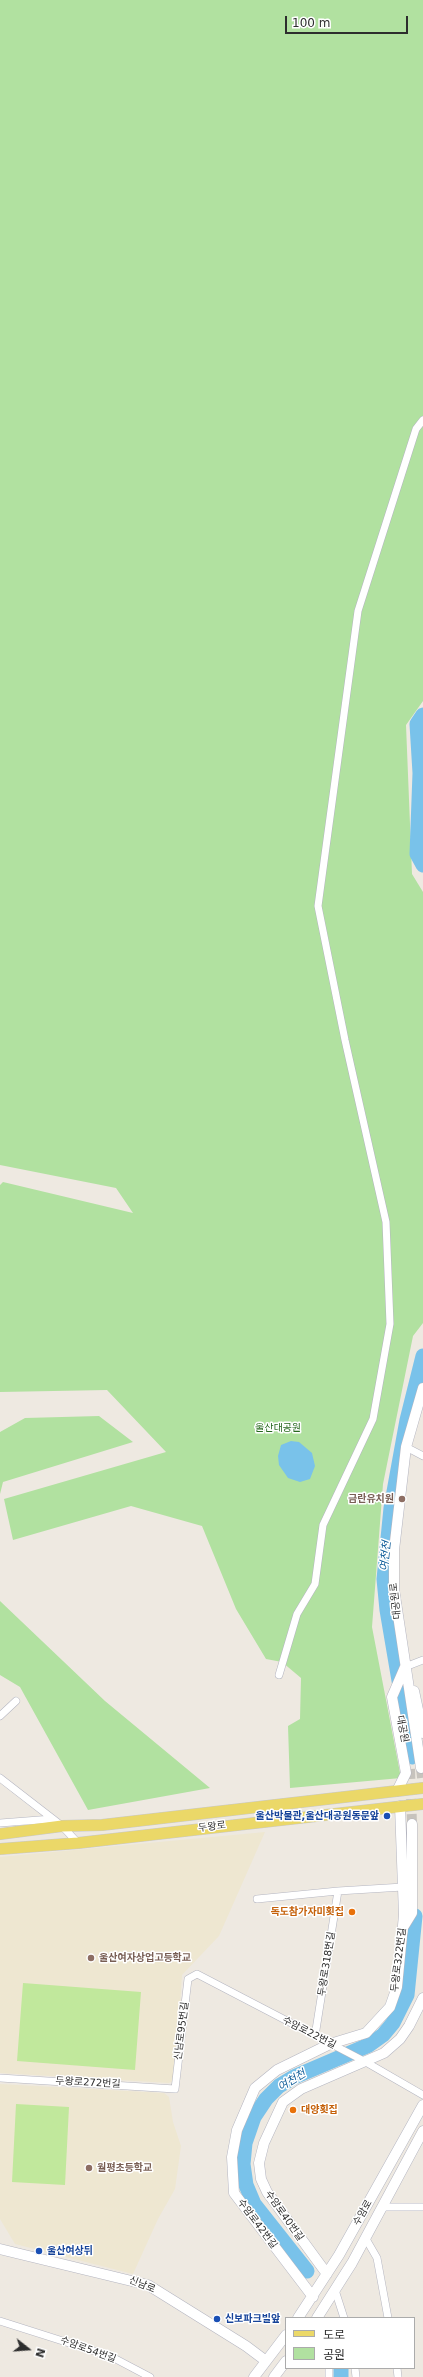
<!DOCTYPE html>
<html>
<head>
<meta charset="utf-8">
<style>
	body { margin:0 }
	#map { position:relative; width:423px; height:2377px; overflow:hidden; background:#eee9e1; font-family:"DejaVu Sans","Noto Sans KR",sans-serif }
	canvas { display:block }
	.legend { position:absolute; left:285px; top:2317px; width:130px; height:52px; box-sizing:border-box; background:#fff; border:1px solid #ababab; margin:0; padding:5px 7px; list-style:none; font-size:12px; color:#2d2d2d }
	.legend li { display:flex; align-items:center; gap:8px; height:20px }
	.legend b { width:20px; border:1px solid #ababab }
	.north { position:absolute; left:8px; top:2329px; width:40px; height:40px; -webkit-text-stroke:3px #fff; paint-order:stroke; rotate:107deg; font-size:11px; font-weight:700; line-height:16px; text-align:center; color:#2d2d2d }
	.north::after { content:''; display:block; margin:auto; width:14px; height:18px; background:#2d2d2d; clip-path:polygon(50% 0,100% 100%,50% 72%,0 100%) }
	.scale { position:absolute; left:285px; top:16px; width:123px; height:18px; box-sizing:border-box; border:2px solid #2d2d2d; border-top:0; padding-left:5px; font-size:12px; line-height:14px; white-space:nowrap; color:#2d2d2d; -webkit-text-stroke:3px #fff; paint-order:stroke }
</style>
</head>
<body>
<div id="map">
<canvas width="423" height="2377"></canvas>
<ul class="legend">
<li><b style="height:5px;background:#ebd868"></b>도로</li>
<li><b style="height:11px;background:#b1e1a0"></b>공원</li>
</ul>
<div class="north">N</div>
<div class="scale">100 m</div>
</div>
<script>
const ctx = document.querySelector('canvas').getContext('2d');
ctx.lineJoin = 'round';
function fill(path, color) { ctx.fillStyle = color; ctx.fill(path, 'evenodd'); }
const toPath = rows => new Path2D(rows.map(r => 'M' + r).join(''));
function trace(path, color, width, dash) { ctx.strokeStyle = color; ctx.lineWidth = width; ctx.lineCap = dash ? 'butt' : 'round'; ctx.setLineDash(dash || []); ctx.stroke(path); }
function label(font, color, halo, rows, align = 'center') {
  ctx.font = font + ' "DejaVu Sans","Noto Sans KR",sans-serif'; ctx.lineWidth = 3; ctx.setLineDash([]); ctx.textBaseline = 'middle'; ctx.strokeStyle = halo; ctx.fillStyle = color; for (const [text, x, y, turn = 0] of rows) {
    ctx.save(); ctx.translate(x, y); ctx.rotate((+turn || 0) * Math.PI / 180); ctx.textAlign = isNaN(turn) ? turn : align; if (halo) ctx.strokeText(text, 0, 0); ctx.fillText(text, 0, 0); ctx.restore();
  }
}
fill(toPath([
	[265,1832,219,1936,182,1975,175,2080,169,2083,0,2073,0,1857],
	[0,2084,164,2093,169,2097,173,2122,181,2146,175,2189,158,2219,133,2274,15,2244,0,2219]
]), '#eee7d1');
fill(toPath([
	[0,0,423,0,423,701,406,725,412,874,423,892,423,1323,413,1336,383,1484,372,1627,401,1778,290,1788,288,1726,300,1719,301,1678,282,1662,266,1659,236,1609,202,1526,131,1506,13,1540,4,1499,166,1452,107,1390,0,1392,0,1185,3,1182,133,1213,116,1188,0,1165],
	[99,1416,133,1442,3,1482,0,1494,0,1432,25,1418],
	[0,1601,105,1701,210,1788,88,1810,20,1687,0,1675]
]), '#b1e1a0');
fill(toPath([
	[23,1983,141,1992,135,2070,17,2061],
	[16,2104,69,2107,65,2185,12,2182]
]), '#c1e89c');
fill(toPath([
	[291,1441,299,1442,312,1453,315,1466,310,1479,300,1482,288,1478,279,1465,278,1456,281,1445]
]), '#79c2ea');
trace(toPath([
	[423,715,417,724,420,773,417,854,423,865],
	[412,1757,387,1610,384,1579,391,1508,407,1420,423,1356],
	[307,2271,254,2204,246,2185,243,2164,245,2143,254,2117,266,2099,279,2086,294,2077,369,2045,383,2035,393,2023,407,1995,415,1916],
	[341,2377,341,2368]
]), '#79c2ea', 15);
trace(toPath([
	[421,1768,423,1787],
	[410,1769,412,1824]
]), '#c7c3bd', 10, [10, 5]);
const street = toPath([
	[406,1447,423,1456],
	[405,1667,423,1660],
	[279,1675,297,1614,315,1584,323,1525,373,1419,390,1324,386,1222,345,1040,318,906,358,611,416,429,423,420],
	[0,1716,16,1701],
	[0,1778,62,1826,78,1843],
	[0,1823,52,1819],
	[257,1899,338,1891,403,1887],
	[315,2036,338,1891],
	[0,2078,175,2089,188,1979,197,1974,364,2061,423,2095],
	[382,2207,423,2207],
	[366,2239,377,2258,388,2318],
	[335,2290,344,2318],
	[0,2321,110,2356,150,2377],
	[355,2368,356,2377],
	[397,2368,398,2377],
	[329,2377,329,2368]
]);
const secondary = toPath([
	[414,1691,423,1733],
	[421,1768,394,1589,394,1550,406,1447,423,1388],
	[397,1791,406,1773,392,1697,405,1667],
	[404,1926,412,1913,412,1824],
	[0,2249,148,2285,246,2346,266,2361],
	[327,2274,267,2192,261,2179,259,2163,264,2143,283,2102,301,2089,384,2053,400,2039,409,2026,423,1998],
	[313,2297,234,2193,232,2157,237,2130,255,2088,277,2070,330,2044,366,2033,390,2007,397,1987,404,1915,400,1806],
	[298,2318,339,2255,423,2105],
	[317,2318,352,2263,423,2131],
	[254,2377,286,2335],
	[274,2377,286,2361]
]);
const primary = toPath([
	[0,1834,62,1826,102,1825,423,1788],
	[0,1849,78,1843,423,1804]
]);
trace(street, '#b4b5c0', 8);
trace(secondary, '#b4b5c0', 11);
trace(primary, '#c8c8c8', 12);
trace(street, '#fff', 7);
trace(secondary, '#fff', 10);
trace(primary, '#ebd868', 11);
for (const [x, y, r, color] of [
	[402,1499,4,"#8d6e63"],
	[387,1816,4,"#1a4fb4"],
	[352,1912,4,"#e8710a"],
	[91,1958,4,"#8d6e63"],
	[293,2110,4,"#e8710a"],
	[89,2168,4,"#8d6e63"],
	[39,2251,4,"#1a4fb4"],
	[217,2319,4,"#1a4fb4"]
]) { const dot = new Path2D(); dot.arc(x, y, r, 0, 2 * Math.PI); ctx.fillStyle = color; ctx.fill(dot); trace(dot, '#fff', 1.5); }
label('10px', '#27691e', '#fff', [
	["울산대공원",278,1428]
]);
label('bold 10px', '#785e54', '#fff', [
	["금란유치원",394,1499,"right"],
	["울산여자상업고등학교",99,1958],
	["월평초등학교",97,2168]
], 'left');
label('10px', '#2d2d2d', '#fff', [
	["대공원로",396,1601,-96],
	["대공원",402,1729,79],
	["두왕로",212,1827,-7],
	["두왕로322번길",399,1960,-83],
	["두왕로318번길",327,1964,-81],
	["신남로95번길",182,2031,-83],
	["수암로22번길",309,2033,27],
	["두왕로272번길",88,2083,3],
	["수암로",363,2213,-60],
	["수암로40번길",284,2216,55],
	["수암로42번길",257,2224,53],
	["신남로",142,2285,22],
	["수암로54번길",88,2350,20]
]);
label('bold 10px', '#164399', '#fff', [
	["울산박물관,울산대공원동문앞",379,1816,"right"],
	["울산여상뒤",47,2251],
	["신보파크빌앞",225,2319]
], 'left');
label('bold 10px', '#c56008', '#fff', [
	["독도참가자미횟집",344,1912],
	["대양횟집",301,2110,"left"]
], 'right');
label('italic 11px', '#14609b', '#fff', [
	["여천천",386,1556,-84],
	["여천천",292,2081,-31]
]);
</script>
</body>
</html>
